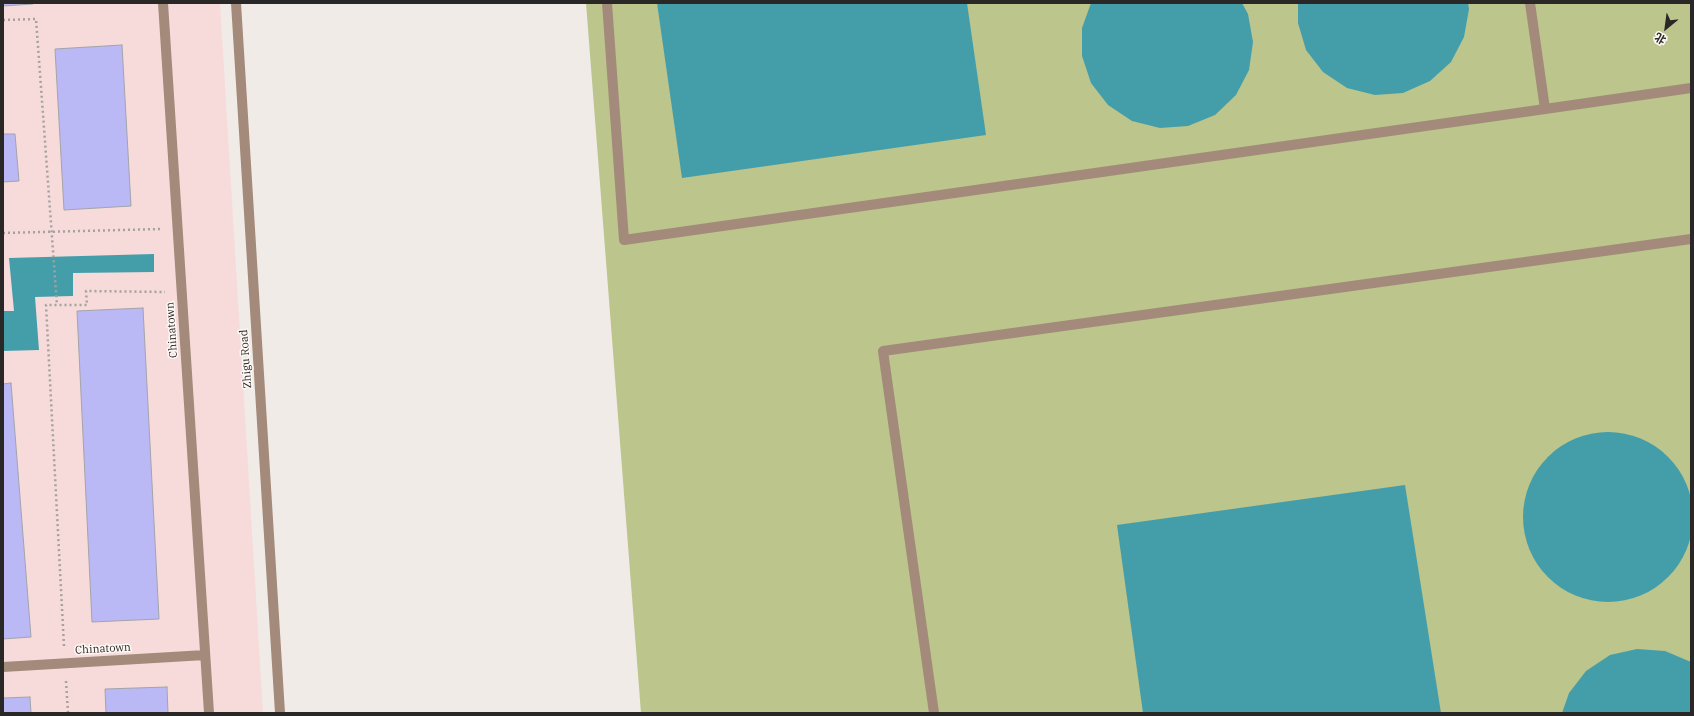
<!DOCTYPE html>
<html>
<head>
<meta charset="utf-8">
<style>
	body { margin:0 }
	#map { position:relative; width:1694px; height:716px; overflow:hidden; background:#f1ebe7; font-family:"IBM Plex Serif","Noto Sans SC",serif }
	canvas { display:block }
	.frame { position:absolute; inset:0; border:4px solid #2a2826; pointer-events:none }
	.north { position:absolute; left:1646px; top:8px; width:40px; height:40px; -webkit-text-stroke:3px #fef8f5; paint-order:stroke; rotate:209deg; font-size:11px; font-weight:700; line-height:16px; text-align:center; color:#2a2826 }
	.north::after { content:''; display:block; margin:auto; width:14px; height:18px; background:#2a2826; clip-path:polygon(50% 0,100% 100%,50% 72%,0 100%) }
</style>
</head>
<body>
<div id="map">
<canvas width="1694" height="716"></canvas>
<div class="frame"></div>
<div class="north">北</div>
</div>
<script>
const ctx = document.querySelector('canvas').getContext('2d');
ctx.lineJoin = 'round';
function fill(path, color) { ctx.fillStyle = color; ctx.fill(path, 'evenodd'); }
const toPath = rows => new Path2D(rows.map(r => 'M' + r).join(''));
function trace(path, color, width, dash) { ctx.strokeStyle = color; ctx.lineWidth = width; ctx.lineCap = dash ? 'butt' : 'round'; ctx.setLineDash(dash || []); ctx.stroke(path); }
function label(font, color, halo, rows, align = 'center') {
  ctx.font = font + ' "IBM Plex Serif",serif'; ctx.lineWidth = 3; ctx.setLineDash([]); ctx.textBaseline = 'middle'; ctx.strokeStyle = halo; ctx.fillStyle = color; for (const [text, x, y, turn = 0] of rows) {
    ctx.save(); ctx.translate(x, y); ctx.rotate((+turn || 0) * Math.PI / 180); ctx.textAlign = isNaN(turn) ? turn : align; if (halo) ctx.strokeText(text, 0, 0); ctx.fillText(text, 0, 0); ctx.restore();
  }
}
fill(toPath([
	[3,3,220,3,263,713,3,713]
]), '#f6dbda');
fill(toPath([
	[586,3,1691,3,1691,713,641,713]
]), '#bbc58c');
fill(toPath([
	[657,3,967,3,986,135,682,178],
	[1091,3,1242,3,1248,14,1253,42,1249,70,1236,95,1215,115,1188,126,1160,128,1132,121,1108,105,1091,83,1082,56,1082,28],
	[1298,3,1468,3,1469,9,1464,37,1451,62,1430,81,1403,93,1375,95,1347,88,1323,72,1306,50,1298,23],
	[154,254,154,272,73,273,73,296,35,297,39,350,3,351,3,311,14,311,9,258],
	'1523 517a85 85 0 1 1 170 0a85 85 0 1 1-170 0Z',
	[1405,485,1441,713,1143,713,1117,525],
	[1637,649,1665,651,1691,662,1691,713,1562,713,1569,693,1586,671,1610,655]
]), '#449eaa');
const building = toPath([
	[3,3,33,3,33,4,3,6,3,3],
	[122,45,131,206,64,210,55,49,122,45],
	[3,134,15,134,19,181,3,182,3,134],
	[143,308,159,619,92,622,77,311,143,308],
	[11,383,31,637,3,639,3,384,11,383],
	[167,687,168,713,106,713,105,689,167,687],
	[30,697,31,713,3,713,3,698,30,697]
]);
fill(building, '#bbb8f6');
trace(building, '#a4a4aa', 1);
trace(toPath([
	[3,20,36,19,57,305],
	[3,233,161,229],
	[64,646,46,305,87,305,86,291,165,292],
	[66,681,68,713]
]), '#a5a19e', 2.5, [2, 3]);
trace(toPath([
	[163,3,209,713],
	[236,3,280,713],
	[607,3,624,240,1545,109],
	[1530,3,1545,109,1691,88],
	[3,667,205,655],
	[934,713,883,351,1691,239]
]), '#a48a7a', 10);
label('11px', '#2a2826', '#fef8f5', [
	["Chinatown",172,330,-94],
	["Zhigu Road",246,359,-94],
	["Chinatown",103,649,-3]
]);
</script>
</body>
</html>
